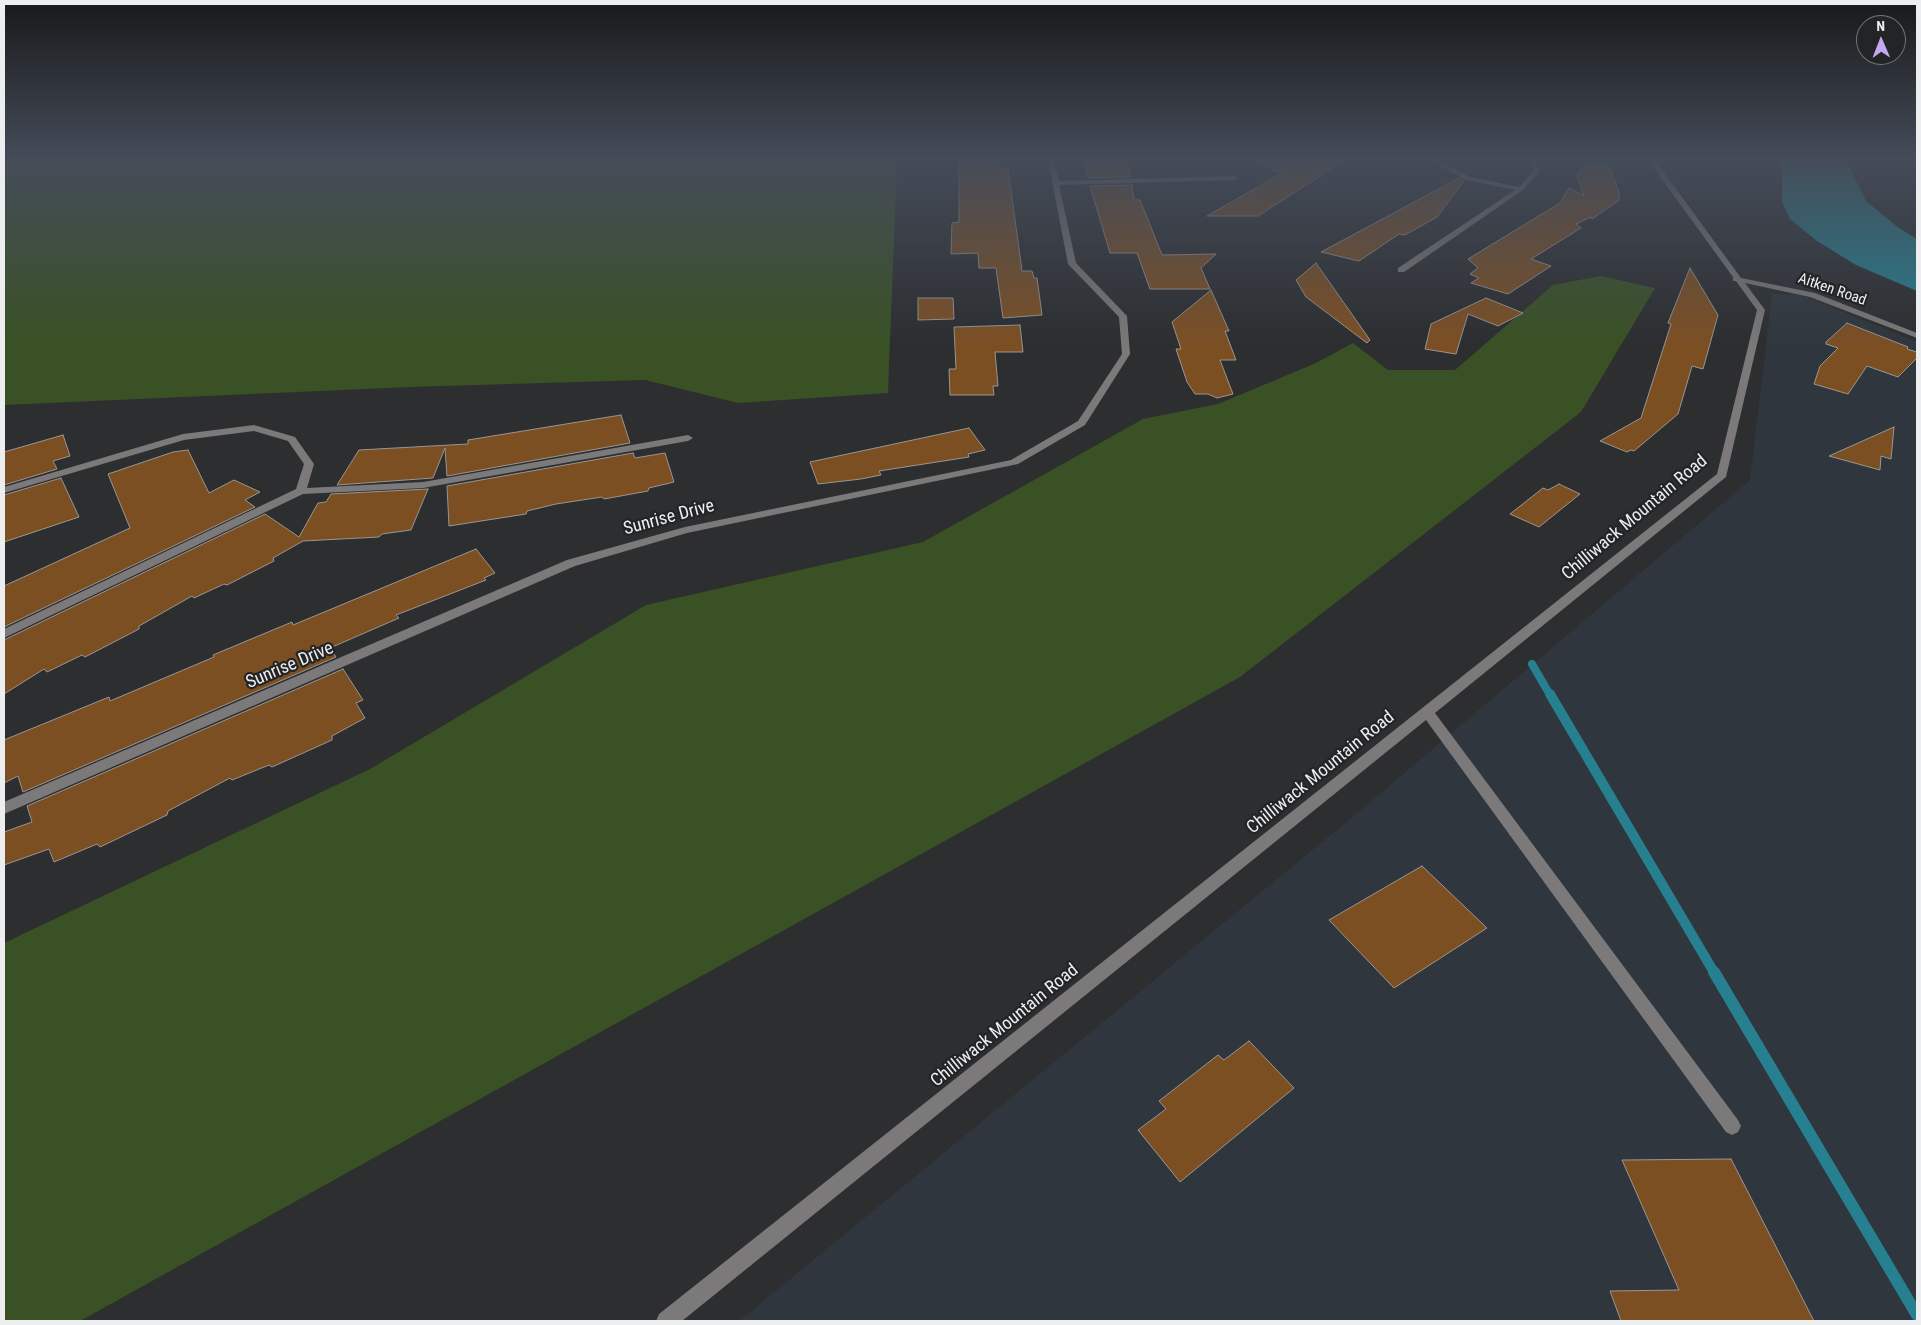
<!DOCTYPE html>
<html>
<head>
<meta charset="utf-8">
<style>
	body { margin:0 }
	#map { position:relative; width:1921px; height:1325px; overflow:hidden; background:#2c2e30; font-family:"Roboto Condensed",sans-serif }
	canvas { display:block }
	.frame { position:absolute; inset:0; border:5px solid #edeeef; pointer-events:none }
	.north { position:absolute; left:1856px; top:15px; width:50px; height:50px; box-sizing:border-box; background:#222426; border:1px solid #737576; border-radius:50%; rotate:359deg; font-size:14px; font-weight:700; line-height:20px; text-align:center; color:#edeeef }
	.north::after { content:''; display:block; margin:auto; width:18px; height:22px; background:#c5a7f1; clip-path:polygon(50% 0,100% 100%,50% 72%,0 100%) }
</style>
</head>
<body>
<div id="map">
<canvas width="1921" height="1325"></canvas>
<div class="frame"></div>
<div class="north">N</div>
</div>
<script>
const ctx = document.querySelector('canvas').getContext('2d');
ctx.lineJoin = 'round';
function fill(path, color) { ctx.fillStyle = color; ctx.fill(path, 'evenodd'); }
const toPath = rows => new Path2D(rows.map(r => 'M' + r).join(''));
function trace(path, color, width, dash) { ctx.strokeStyle = color; ctx.lineWidth = width; ctx.lineCap = dash ? 'butt' : 'round'; ctx.setLineDash(dash || []); ctx.stroke(path); }
function label(font, color, halo, rows, align = 'center') {
  ctx.font = font + ' "Roboto Condensed",sans-serif'; ctx.lineWidth = 4.5; ctx.setLineDash([]); ctx.textBaseline = 'middle'; ctx.strokeStyle = halo; ctx.fillStyle = color; for (const [text, x, y, turn = 0] of rows) {
    ctx.save(); ctx.translate(x, y); ctx.rotate((+turn || 0) * Math.PI / 180); ctx.textAlign = isNaN(turn) ? turn : align; if (halo) ctx.strokeText(text, 0, 0); ctx.fillText(text, 0, 0); ctx.restore();
  }
}
fill(toPath([
	[1772,294,1801,295,1917,342,1917,1321,739,1321,1350,819,1750,480]
]), '#30363d');
fill(toPath([
	[4,160,897,160,888,393,738,403,645,380,410,387,4,405],
	[1601,276,1655,288,1581,412,1240,677,80,1321,4,1321,4,943,370,769,646,605,923,542,1143,419,1218,404,1316,363,1353,343,1388,370,1455,370,1553,285]
]), '#395124');
fill(toPath([
	[1778,160,1846,160,1866,201,1899,228,1917,239,1917,291,1856,265,1817,241,1790,219,1782,202,1782,167]
]), '#26808f');
trace(toPath([
	[1532,664,1550,695]
]), '#26808f', 8);
trace(toPath([
	[1550,694,1715,974]
]), '#26808f', 10);
trace(toPath([
	[1714,972,1917,1315]
]), '#26808f', 12);
const building = toPath([
	[1083,160,1127,160,1130,177,1088,178,1083,160],
	[1252,160,1345,160,1258,216,1207,216,1282,173,1252,160],
	[959,161,997,161,1000,168,1008,168,1022,271,1032,271,1034,278,1037,278,1042,315,1003,318,996,268,979,268,978,253,951,254,952,223,959,222,959,161],
	[1585,164,1609,166,1619,192,1619,200,1592,219,1591,217,1576,224,1581,228,1531,259,1551,266,1508,294,1471,283,1479,278,1470,274,1478,268,1468,259,1560,203,1569,188,1584,196,1577,176,1585,164],
	[1459,178,1464,181,1437,217,1405,235,1399,234,1359,261,1321,252,1459,178],
	[1132,185,1134,200,1140,200,1162,255,1216,254,1201,268,1210,289,1150,289,1137,253,1110,253,1090,186,1132,185],
	[1316,263,1370,340,1367,343,1306,297,1296,280,1316,263],
	[1690,268,1718,315,1703,369,1692,366,1678,414,1634,451,1631,450,1627,452,1600,441,1641,418,1671,324,1668,323,1690,268],
	[1211,290,1229,331,1225,331,1236,360,1220,360,1233,394,1217,398,1208,394,1195,394,1187,382,1176,349,1181,349,1172,322,1211,290],
	[918,298,953,298,954,319,918,320,918,298],
	[1486,298,1523,313,1498,326,1468,314,1456,354,1425,349,1431,324,1486,298],
	[1847,323,1908,347,1907,349,1917,352,1917,358,1898,377,1867,366,1848,394,1814,384,1820,366,1838,348,1826,344,1826,342,1847,323],
	[1020,325,1023,352,995,352,998,386,993,386,994,395,950,395,949,369,956,369,954,327,1020,325],
	[621,415,630,443,447,476,445,448,433,478,337,485,359,450,468,444,468,440,621,415],
	[1894,427,1891,459,1881,456,1880,470,1829,456,1894,427],
	[969,428,985,450,968,454,969,457,879,471,881,475,861,479,818,484,810,462,969,428],
	[63,435,70,456,53,461,57,469,4,485,4,452,63,435],
	[188,450,209,493,234,480,260,492,245,500,255,507,4,627,4,586,130,528,108,474,173,452,188,450],
	[633,453,635,458,665,453,674,482,649,488,648,491,604,499,602,497,556,504,527,511,526,514,449,526,447,486,633,453],
	[61,478,79,517,4,542,4,495,61,478],
	[1559,484,1580,494,1539,527,1510,514,1543,488,1548,490,1559,484],
	[428,489,411,530,382,534,379,537,303,541,273,558,274,561,227,585,224,584,194,598,192,596,139,626,139,629,85,657,82,655,47,672,44,669,4,694,4,640,265,514,299,537,318,503,326,502,331,494,428,489],
	[476,549,495,573,484,578,486,580,396,615,399,618,330,648,336,657,23,792,18,776,4,783,4,740,109,697,110,701,214,657,213,655,292,622,293,625,476,549],
	[343,669,363,700,356,703,365,718,332,736,332,740,272,767,269,765,232,780,230,778,168,811,167,815,100,847,97,844,54,862,49,849,4,865,4,832,32,822,27,806,343,669],
	[1422,866,1487,928,1394,988,1329,920,1422,866],
	[1249,1041,1294,1088,1180,1182,1138,1130,1166,1109,1159,1101,1218,1055,1224,1060,1249,1041],
	[1731,1159,1814,1321,1621,1321,1610,1291,1679,1290,1622,1160,1731,1159]
]);
fill(building, '#7c4f23');
trace(building, '#999694', 1);
fill(toPath([
	[1048,160,1054,160,1059,181,1235,176,1238,178,1235,180,1059,185,1076,263,1127,316,1130,354,1085,425,1018,464,687,533,575,566,4,814,4,802,567,560,685,527,1011,460,1078,421,1122,354,1119,317,1068,264,1048,160],
	[1430,160,1438,160,1470,177,1519,187,1533,172,1530,160,1536,160,1539,172,1523,190,1404,272,1398,272,1398,268,1515,190,1466,180,1430,160],
	[1648,160,1655,160,1741,278,1815,293,1917,333,1917,338,1810,297,1745,283,1765,310,1726,477,1435,713,1738,1120,1741,1126,1738,1132,1732,1135,1726,1132,1426,720,682,1321,656,1321,659,1314,1717,474,1757,310,1736,281,1733,281,1733,277,1648,160],
	[254,425,295,437,314,464,307,488,423,482,688,435,693,438,688,441,423,488,303,494,4,638,4,629,296,489,304,464,288,441,254,431,184,440,4,493,4,487,183,434,254,425]
]), '#7b7979');
const sky = ctx.createLinearGradient(0, 0, 0, 346);
sky.addColorStop(0, '#18191a');
sky.addColorStop(0.46, '#454c59');
sky.addColorStop(1, '#454c5900');
ctx.fillStyle = sky;
ctx.fillRect(0, 0, 1921, 346);
label('15px', '#edeeef', '#222426', [
	["Aitken Road",1832,290,19]
]);
label('18px', '#edeeef', '#222426', [
	["Sunrise Drive",669,518,-15],
	["Chilliwack Mountain Road",1635,518,-40],
	["Sunrise Drive",290,666,-23],
	["Chilliwack Mountain Road",1321,773,-39],
	["Chilliwack Mountain Road",1005,1026,-39]
]);
</script>
</body>
</html>
